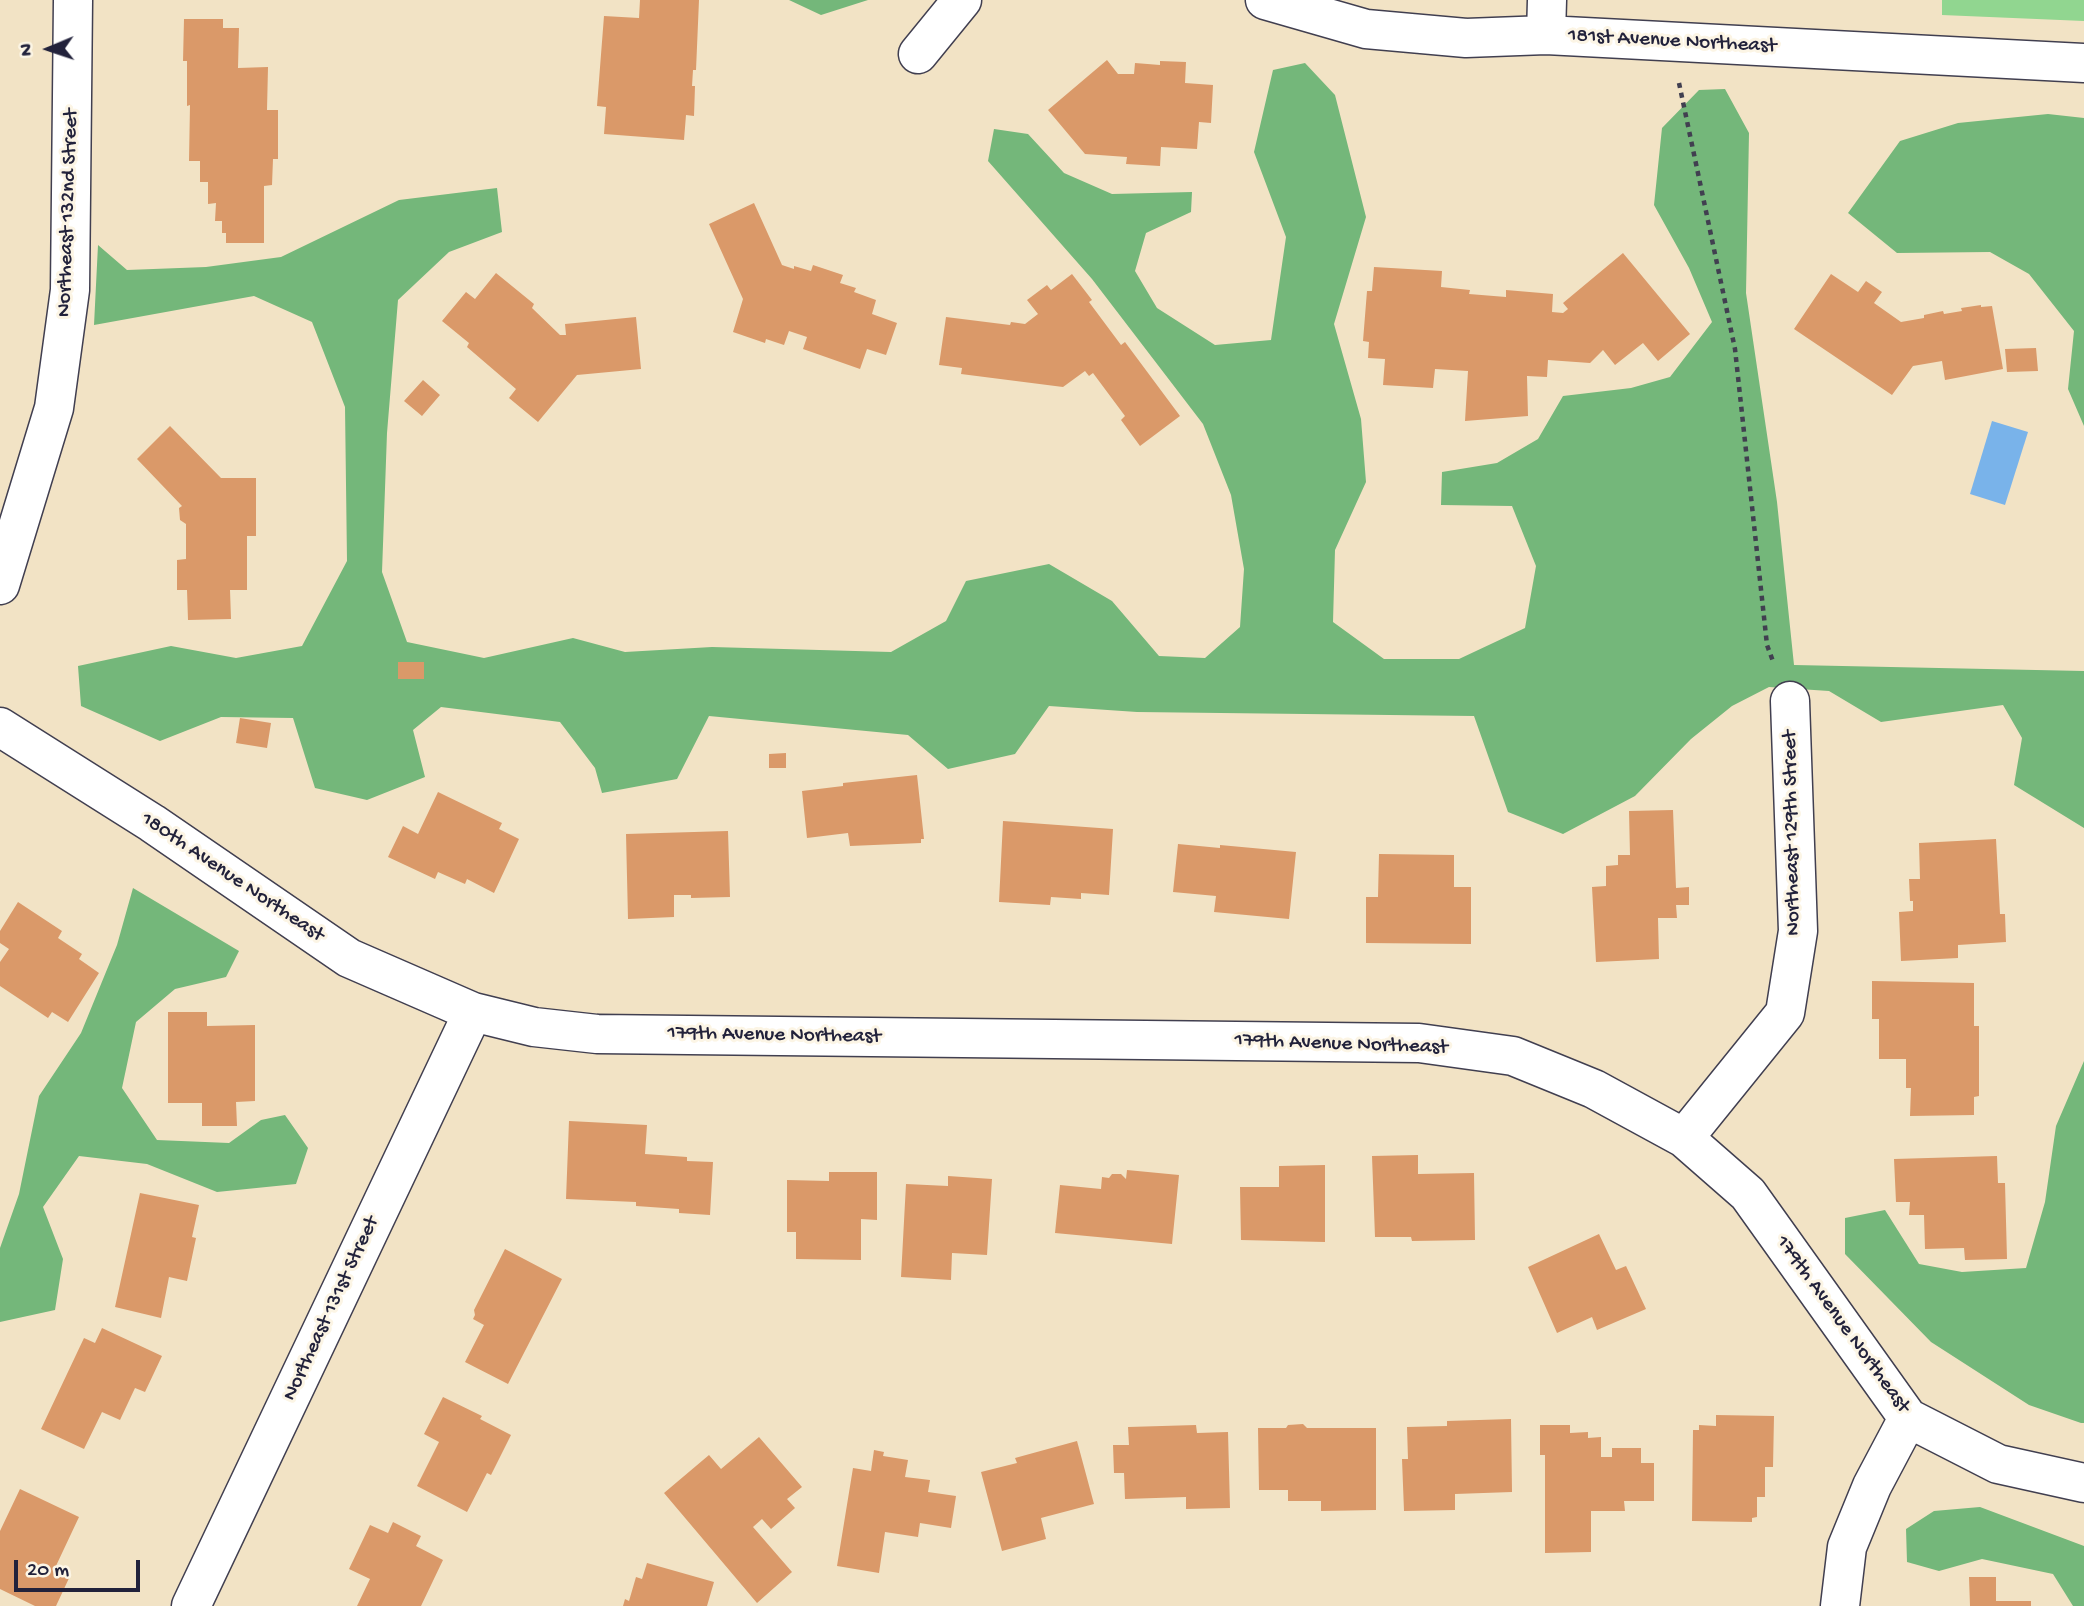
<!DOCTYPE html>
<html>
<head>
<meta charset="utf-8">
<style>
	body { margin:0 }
	#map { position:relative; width:2084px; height:1606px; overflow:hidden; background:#f2e3c5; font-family:"Gochi Hand",sans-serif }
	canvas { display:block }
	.north { position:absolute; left:14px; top:14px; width:70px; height:70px; -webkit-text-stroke:5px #fcf5e5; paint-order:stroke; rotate:268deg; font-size:19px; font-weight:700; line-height:28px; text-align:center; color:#22223b }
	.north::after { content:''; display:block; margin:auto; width:24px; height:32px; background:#22223b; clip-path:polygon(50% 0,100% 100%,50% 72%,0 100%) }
	.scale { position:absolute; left:14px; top:1560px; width:126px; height:32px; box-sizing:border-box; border:4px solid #22223b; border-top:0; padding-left:9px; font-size:21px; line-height:24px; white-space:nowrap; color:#22223b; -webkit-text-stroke:5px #fcf5e5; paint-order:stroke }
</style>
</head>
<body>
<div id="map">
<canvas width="2084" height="1606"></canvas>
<div class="north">N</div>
<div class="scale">20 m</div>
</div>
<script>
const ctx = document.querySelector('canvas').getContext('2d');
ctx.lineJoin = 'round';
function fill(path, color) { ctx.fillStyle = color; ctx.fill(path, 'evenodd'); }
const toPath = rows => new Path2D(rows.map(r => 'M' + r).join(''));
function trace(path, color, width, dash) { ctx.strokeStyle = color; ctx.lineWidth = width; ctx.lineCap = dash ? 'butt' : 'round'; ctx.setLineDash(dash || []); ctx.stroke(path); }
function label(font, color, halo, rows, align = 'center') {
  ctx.font = font + ' "Gochi Hand",sans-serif'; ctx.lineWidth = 6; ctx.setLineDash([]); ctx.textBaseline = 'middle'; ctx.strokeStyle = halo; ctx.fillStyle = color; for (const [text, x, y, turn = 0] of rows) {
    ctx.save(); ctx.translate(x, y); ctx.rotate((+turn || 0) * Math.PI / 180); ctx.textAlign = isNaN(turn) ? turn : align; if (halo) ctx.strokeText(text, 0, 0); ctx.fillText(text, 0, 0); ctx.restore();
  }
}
fill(toPath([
	[1942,0,2084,0,2084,21,1942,15]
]), '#91d690');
fill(toPath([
	[789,0,868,0,821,15],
	[1305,63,1335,95,1366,217,1334,324,1361,419,1366,482,1335,550,1333,622,1384,659,1459,659,1525,628,1536,566,1512,506,1441,505,1442,472,1497,463,1538,439,1563,396,1631,388,1670,377,1712,322,1689,268,1654,205,1662,128,1699,90,1725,89,1749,133,1746,293,1777,502,1794,665,2084,671,2084,828,2014,785,2022,738,2003,705,1881,722,1829,691,1769,687,1732,706,1691,739,1635,796,1563,834,1508,812,1474,716,1137,712,1049,706,1015,754,948,769,908,735,709,716,677,779,602,793,595,768,560,722,441,707,413,730,425,777,367,800,315,788,293,718,221,717,160,741,81,706,78,666,171,646,236,658,302,646,347,561,345,407,312,322,254,296,94,325,98,245,127,270,206,267,281,257,399,200,497,188,502,232,449,252,398,300,387,433,382,572,407,642,484,658,573,638,625,652,712,647,891,652,946,621,966,581,1049,564,1112,601,1159,656,1205,658,1240,627,1244,569,1231,495,1203,424,1092,279,988,161,994,129,1028,134,1064,173,1112,194,1192,192,1191,212,1146,233,1135,271,1157,308,1215,345,1271,340,1286,237,1254,152,1273,70],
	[2048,114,2084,118,2084,426,2068,389,2074,331,2029,274,1990,252,1897,253,1848,213,1900,141,1958,123],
	[133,888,239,951,226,977,175,989,136,1022,122,1088,157,1140,229,1143,261,1120,285,1115,308,1148,296,1184,217,1192,147,1164,79,1156,43,1207,63,1259,55,1310,0,1322,0,1248,19,1194,39,1096,81,1033,117,945],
	[2084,1061,2084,1423,2081,1423,2029,1405,1931,1342,1845,1254,1845,1218,1885,1210,1919,1264,1962,1272,2026,1268,2045,1202,2056,1126],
	[1980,1507,2084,1546,2084,1606,2073,1606,2053,1574,1982,1559,1939,1571,1907,1562,1906,1529,1934,1511]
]), '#74b77a');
fill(toPath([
	[1992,421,2028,432,2005,505,1970,494]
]), '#79b3ea');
fill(toPath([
	[640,0,699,0,696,70,693,70,692,86,695,86,694,116,686,115,684,140,604,134,606,107,597,106,604,16,639,18],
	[184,19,223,19,223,28,239,28,238,68,268,67,267,110,278,110,278,159,273,159,272,185,264,186,264,243,226,243,226,233,222,233,222,221,215,221,216,203,208,204,208,182,200,182,200,161,189,161,190,105,187,106,187,61,183,61],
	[1107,60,1118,74,1134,74,1135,63,1160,65,1160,61,1186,62,1185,83,1213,85,1211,123,1199,122,1197,149,1161,147,1160,166,1126,164,1127,157,1085,154,1048,110],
	[754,203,782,265,794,269,794,266,811,271,813,265,843,275,840,283,856,288,854,292,876,300,872,314,897,323,886,355,867,349,860,369,803,349,807,337,789,331,784,345,766,339,765,343,733,332,743,299,709,224],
	[1623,253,1690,334,1658,361,1643,343,1615,365,1603,350,1590,363,1548,360,1547,377,1527,376,1528,416,1465,421,1468,371,1435,369,1433,388,1383,385,1385,359,1368,358,1369,342,1363,341,1367,291,1372,291,1374,267,1442,271,1441,287,1470,290,1469,294,1506,297,1506,290,1553,294,1552,312,1563,313,1568,309,1563,303],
	[496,273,534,304,532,308,560,335,566,335,565,324,636,317,641,369,577,375,538,422,509,398,516,389,467,347,469,343,442,321,466,292,475,299],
	[1072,274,1092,300,1089,302,1121,345,1125,342,1180,416,1140,446,1121,420,1125,416,1093,373,1089,376,1085,371,1063,387,961,374,962,368,939,365,946,317,1010,325,1011,322,1025,324,1038,314,1027,300,1047,285,1051,290],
	[1831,274,1858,292,1866,281,1882,292,1874,303,1901,322,1924,318,1924,315,1943,311,1944,314,1962,311,1961,308,1981,305,1981,307,1992,306,2003,369,1945,380,1942,361,1913,366,1892,395,1794,329],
	[2036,348,2038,371,2007,372,2005,349],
	[423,380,440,395,422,416,404,401],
	[170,426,221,478,256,478,256,536,247,536,247,590,230,590,231,619,188,620,187,590,177,590,177,560,186,559,186,524,180,520,179,508,182,506,137,459],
	[398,662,424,662,424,679,398,679],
	[240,718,271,723,267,748,236,743],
	[786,753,786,768,769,768,769,754],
	[917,775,924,839,921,839,921,843,850,846,848,833,807,838,802,791,843,786,843,783],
	[438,792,502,823,499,829,519,839,494,893,467,879,465,884,438,872,435,879,388,857,403,826,418,834],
	[1673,810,1676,888,1689,887,1689,905,1676,905,1677,918,1658,918,1659,959,1596,962,1592,887,1606,886,1606,866,1618,865,1618,855,1630,855,1629,811],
	[1003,821,1113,829,1109,895,1081,893,1081,899,1051,897,1050,905,999,902],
	[728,831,730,897,691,898,691,895,674,895,674,917,628,919,626,834],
	[1996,839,2000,914,2005,914,2006,942,1958,945,1958,958,1901,961,1899,912,1913,911,1913,901,1910,901,1909,879,1920,879,1919,843],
	[1178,844,1220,848,1220,845,1296,852,1289,919,1214,912,1216,896,1173,892],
	[1379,854,1454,855,1454,887,1471,887,1471,944,1366,943,1366,897,1378,897],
	[18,902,62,931,58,938,82,954,79,959,99,973,68,1022,52,1012,48,1018,0,986,0,962,9,949,0,943,0,931],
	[1872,981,1974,983,1974,1026,1979,1026,1979,1096,1974,1097,1974,1115,1910,1116,1911,1088,1906,1088,1906,1059,1879,1059,1879,1019,1872,1019],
	[168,1012,207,1012,207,1026,255,1025,255,1101,236,1102,237,1126,202,1126,202,1103,168,1103],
	[569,1121,647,1125,645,1154,687,1157,687,1161,713,1162,710,1215,679,1213,679,1209,636,1206,636,1202,566,1199],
	[1418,1155,1418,1174,1474,1173,1475,1240,1412,1241,1411,1237,1375,1237,1372,1156],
	[1997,1156,1998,1183,2005,1183,2007,1259,1965,1260,1964,1248,1925,1249,1924,1215,1909,1215,1910,1202,1896,1202,1894,1159],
	[1325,1165,1325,1242,1241,1240,1240,1187,1279,1187,1279,1166],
	[1127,1170,1179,1175,1172,1244,1055,1233,1060,1185,1101,1189,1102,1177,1109,1178,1112,1174,1121,1174,1126,1179],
	[829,1172,877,1172,877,1220,861,1219,861,1260,796,1259,796,1232,787,1232,787,1180,829,1181],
	[948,1176,992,1179,987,1255,952,1253,951,1280,901,1277,906,1184,948,1186],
	[140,1193,199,1205,192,1237,196,1238,187,1281,169,1277,161,1318,115,1307],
	[1599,1234,1616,1270,1626,1266,1646,1309,1597,1330,1592,1317,1557,1333,1528,1267],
	[505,1249,562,1279,508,1384,465,1362,484,1325,473,1319,475,1315,474,1310],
	[102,1328,162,1356,145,1392,135,1388,120,1420,102,1412,84,1449,41,1429,84,1338,95,1343],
	[443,1397,482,1416,480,1419,511,1435,491,1475,487,1473,467,1512,417,1486,439,1442,424,1434],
	[1716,1415,1774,1416,1773,1467,1765,1467,1765,1497,1757,1497,1757,1517,1752,1518,1752,1522,1692,1521,1693,1430,1699,1430,1699,1425,1716,1426],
	[1511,1419,1512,1492,1455,1494,1455,1510,1404,1511,1402,1459,1408,1459,1407,1427,1447,1426,1447,1421],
	[1303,1424,1307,1428,1376,1428,1376,1510,1321,1511,1321,1501,1288,1501,1288,1490,1259,1490,1258,1428,1286,1428,1288,1425],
	[1196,1425,1197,1433,1228,1432,1230,1508,1186,1509,1186,1497,1125,1499,1124,1473,1114,1473,1113,1445,1129,1445,1128,1427],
	[1540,1425,1570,1425,1570,1433,1588,1432,1588,1438,1601,1437,1601,1457,1612,1457,1612,1448,1641,1448,1641,1463,1654,1463,1654,1501,1624,1501,1625,1511,1591,1511,1591,1552,1545,1553,1545,1455,1540,1455],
	[759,1437,802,1487,787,1499,795,1508,771,1529,762,1519,753,1527,792,1572,757,1603,664,1493,709,1455,721,1469],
	[1077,1441,1094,1504,1041,1518,1046,1539,1002,1551,981,1472,1017,1463,1015,1458],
	[874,1450,884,1452,883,1456,908,1460,905,1477,930,1480,928,1492,956,1496,951,1528,920,1523,918,1537,885,1532,879,1573,837,1566,853,1468,871,1471],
	[20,1489,79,1517,55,1568,70,1576,56,1606,35,1606,0,1589,0,1531],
	[393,1522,421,1536,416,1546,443,1560,421,1606,357,1606,370,1579,349,1569,370,1525,388,1533],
	[647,1563,714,1582,707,1606,623,1606,625,1599,629,1601,636,1577,642,1579],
	[1969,1577,1996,1577,1996,1601,2031,1601,2031,1606,1970,1606]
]), '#da9969');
const minor = toPath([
	[1265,0,1366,29,1466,38,1546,35,2084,63],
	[1546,35,1547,0],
	[918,54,962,0],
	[0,585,54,408,70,290,73,0],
	[0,727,152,823,349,958,473,1012,534,1027,597,1034,1419,1043,1513,1056,1594,1089,1684,1138,1748,1194,1908,1418,1998,1464,2084,1483],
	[1684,1138,1785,1013,1798,931,1790,701],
	[191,1606,473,1012],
	[1840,1606,1847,1547,1872,1486,1908,1418]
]);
trace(minor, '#413f50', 41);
trace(toPath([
	[1679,83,1735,349,1767,645,1774,664]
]), '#413f50', 4.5, [5, 5]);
trace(minor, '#fff', 38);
label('21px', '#22223b', '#fcf5e5', [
	["181st Avenue Northeast",1672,42,3],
	["Northeast 132nd Street",69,213,-88],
	["Northeast 129th Street",1793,833,-91],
	["180th Avenue Northeast",232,878,34],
	["179th Avenue Northeast",774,1036,1],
	["179th Avenue Northeast",1341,1045,2],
	["Northeast 131st Street",332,1309,-65],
	["179th Avenue Northeast",1842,1325,54]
]);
</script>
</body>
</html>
